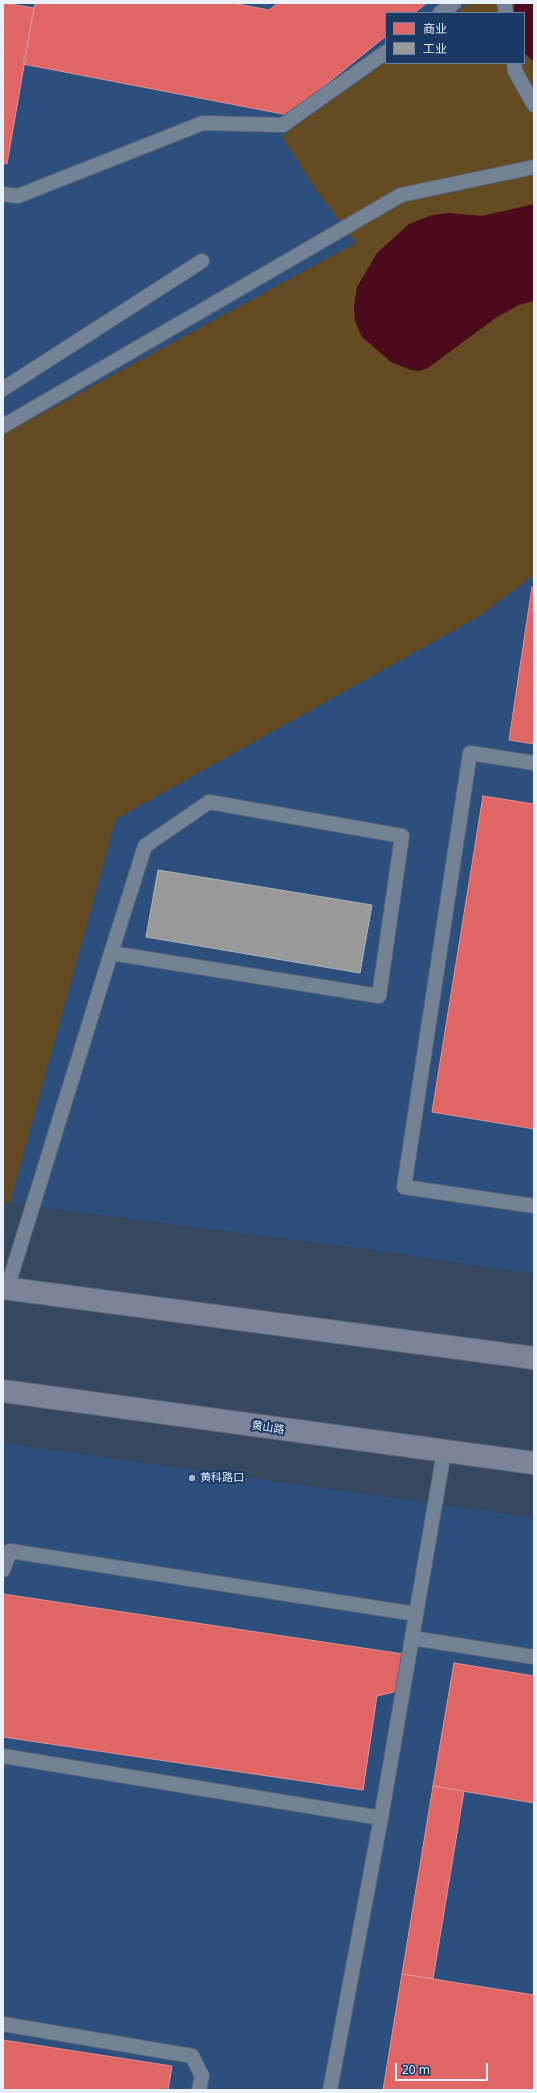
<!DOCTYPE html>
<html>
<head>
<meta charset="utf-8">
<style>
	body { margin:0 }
	#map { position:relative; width:537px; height:2093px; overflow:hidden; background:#364860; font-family:"Noto Sans","Noto Sans SC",sans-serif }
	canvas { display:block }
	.frame { position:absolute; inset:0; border:4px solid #e9f1fc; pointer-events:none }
	.legend { position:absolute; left:385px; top:12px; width:140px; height:52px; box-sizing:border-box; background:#1a3a65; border:1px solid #6d83a1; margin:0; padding:5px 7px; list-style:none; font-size:12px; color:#e9f1fc }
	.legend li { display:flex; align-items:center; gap:8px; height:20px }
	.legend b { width:20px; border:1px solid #6d83a1 }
	.scale { position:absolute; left:395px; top:2063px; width:93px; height:18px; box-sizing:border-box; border:2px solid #e9f1fc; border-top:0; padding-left:5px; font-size:12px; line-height:14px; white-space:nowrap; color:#e9f1fc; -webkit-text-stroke:3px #1a3a65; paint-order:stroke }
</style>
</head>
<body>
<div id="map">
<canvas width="537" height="2093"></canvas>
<div class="frame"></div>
<ul class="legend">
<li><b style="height:11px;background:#e06666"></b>商业</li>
<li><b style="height:11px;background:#999"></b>工业</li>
</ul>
<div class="scale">20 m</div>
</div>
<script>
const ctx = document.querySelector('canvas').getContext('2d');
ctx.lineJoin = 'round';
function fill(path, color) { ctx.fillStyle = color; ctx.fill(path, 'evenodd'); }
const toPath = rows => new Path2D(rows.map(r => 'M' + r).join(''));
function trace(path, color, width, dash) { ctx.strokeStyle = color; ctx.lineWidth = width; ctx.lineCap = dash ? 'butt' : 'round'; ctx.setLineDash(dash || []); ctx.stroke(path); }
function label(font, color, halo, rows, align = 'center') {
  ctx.font = font + ' "Noto Sans","Noto Sans SC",sans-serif'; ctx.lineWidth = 4; ctx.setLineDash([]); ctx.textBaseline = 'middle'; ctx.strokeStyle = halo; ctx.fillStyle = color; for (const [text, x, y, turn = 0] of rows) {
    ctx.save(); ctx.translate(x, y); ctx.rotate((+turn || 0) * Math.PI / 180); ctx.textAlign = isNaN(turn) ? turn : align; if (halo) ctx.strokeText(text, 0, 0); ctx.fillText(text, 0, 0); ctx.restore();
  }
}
fill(toPath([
	[3,3,469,3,455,13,386,13,386,62,282,136,314,187,356,243,3,435],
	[534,575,534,1274,374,1250,10,1203,116,819,478,617],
	[3,1443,534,1518,534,2090,3,2090]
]), '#2c4f7d');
fill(toPath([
	[469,3,534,3,534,575,478,617,116,819,10,1203,3,1202,3,435,356,243,314,187,282,136,386,62,524,63,524,13,455,13]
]), '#654b21');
fill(toPath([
	[514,3,534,3,534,62,524,53,524,13,514,13],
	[534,204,534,301,519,305,497,317,428,368,419,371,411,370,391,362,362,337,355,321,354,306,357,287,377,253,409,224,432,215,450,213,482,216]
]), '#4b0b1c');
const shops = toPath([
	[3,3,34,8,7,164,3,163,3,3],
	[35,3,232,3,269,10,278,3,427,3,414,13,386,13,386,36,288,115,23,64,35,3],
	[532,587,534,588,534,744,509,740,532,587],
	[483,796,534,804,534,1129,432,1112,483,796],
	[3,1594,403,1654,398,1691,377,1696,363,1790,3,1737,3,1594],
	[454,1663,534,1676,534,1803,433,1786,454,1663],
	[433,1786,464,1791,433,1979,402,1974,433,1786],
	[402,1974,534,1995,534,2090,383,2090,402,1974],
	[3,2040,172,2066,168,2090,3,2090,3,2040]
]);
fill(shops, '#e06666');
trace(shops, '#e39093', 1);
const industry = toPath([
	[158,870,372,905,360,973,146,937,158,870]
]);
fill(industry, '#999');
trace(industry, '#b1b3b7', 1);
const service = toPath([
	[504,3,506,13],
	[440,13,454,3],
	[514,63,515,71,534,105],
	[3,194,18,196,203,123,283,125,386,52],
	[3,389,202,261],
	[3,426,401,195,534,167],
	[534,763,470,753,404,1187,534,1206],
	[7,1289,111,953,145,846,209,802,402,836,379,996,111,953],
	[3,1570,10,1551,416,1614],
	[412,1638,534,1657],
	[3,1756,381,1818],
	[3,2024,192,2056,202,2076,199,2090],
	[330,2090,381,1818,444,1452]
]);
const primary = toPath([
	[3,1288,534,1358],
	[3,1391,534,1463]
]);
trace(service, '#586576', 16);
trace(primary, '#586576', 24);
trace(service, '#738295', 14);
trace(primary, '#7c849a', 22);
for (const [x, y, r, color] of [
	[192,1478,4,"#aab6c5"]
]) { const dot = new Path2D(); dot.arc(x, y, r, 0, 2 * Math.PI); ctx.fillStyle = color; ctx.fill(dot); trace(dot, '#1a3a65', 1.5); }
label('11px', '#e9f1fc', '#1a3a65', [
	["黄山路",268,1428,8]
]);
label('11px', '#e9f1fc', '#1a3a65', [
	["黄科路口",200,1478]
], 'left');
</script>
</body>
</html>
